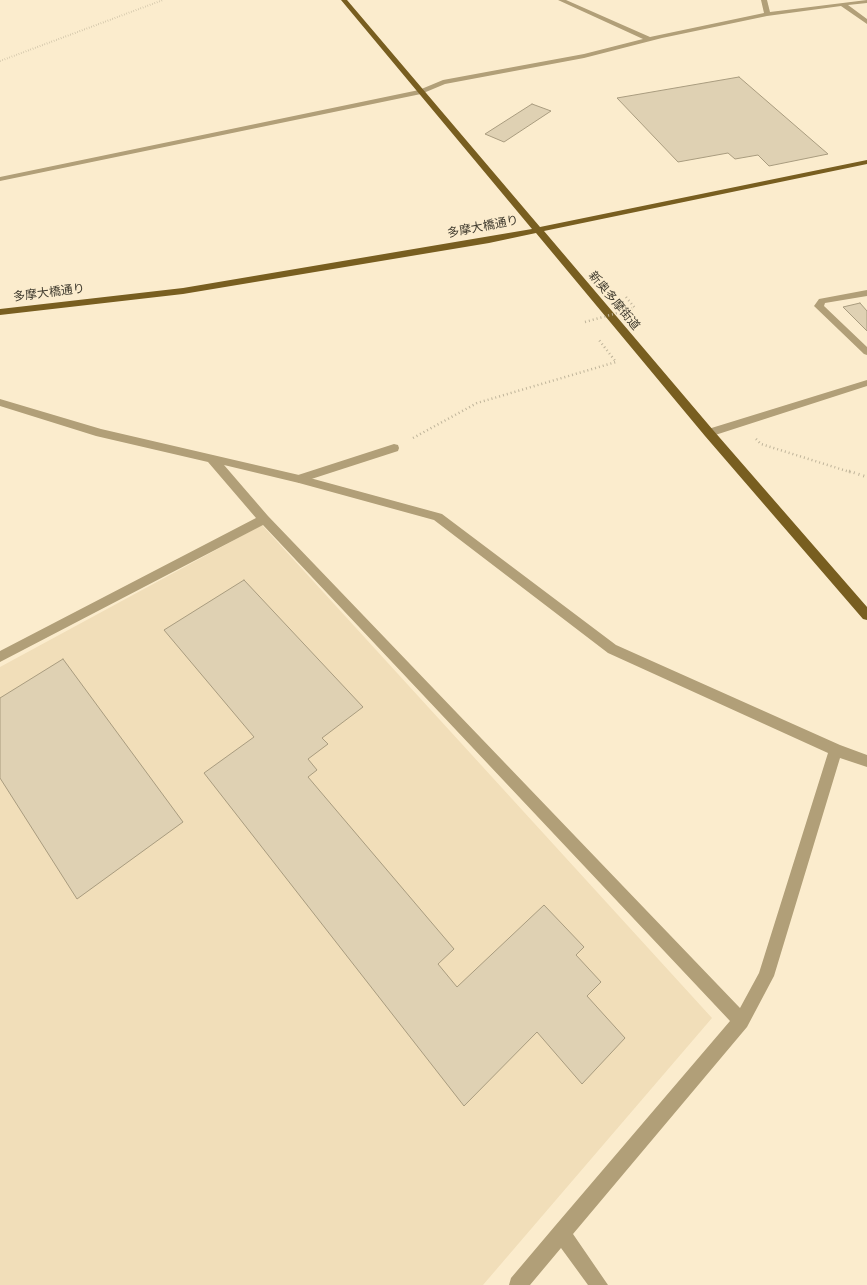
<!DOCTYPE html>
<html>
<head>
<meta charset="utf-8">
<style>
	body { margin:0 }
	canvas { display:block; background:#fbeccd }
</style>
</head>
<body>
<canvas width="867" height="1285"></canvas>
<script>
const ctx = document.querySelector('canvas').getContext('2d');
ctx.lineJoin = 'round';
function fill(path, color) { ctx.fillStyle = color; ctx.fill(path, 'evenodd'); }
const toPath = rows => new Path2D(rows.map(r => 'M' + r).join(''));
function trace(path, color, width, dash) { ctx.strokeStyle = color; ctx.lineWidth = width; ctx.lineCap = dash ? 'butt' : 'round'; ctx.setLineDash(dash || []); ctx.stroke(path); }
function label(font, color, halo, rows, align = 'center') {
  ctx.font = font + ' Bitter,"Noto Sans JP",serif'; ctx.lineWidth = 4; ctx.setLineDash([]); ctx.textBaseline = 'middle'; ctx.strokeStyle = halo; ctx.fillStyle = color; for (const [text, x, y, turn = 0] of rows) {
    ctx.save(); ctx.translate(x, y); ctx.rotate((+turn || 0) * Math.PI / 180); ctx.textAlign = isNaN(turn) ? turn : align; if (halo) ctx.strokeText(text, 0, 0); ctx.fillText(text, 0, 0); ctx.restore();
  }
}
fill(toPath([
	[262,525,712,1018,483,1285,0,1285,0,667]
]), '#f1deb9');
const building = toPath([
	[739,77,828,154,769,166,758,155,735,159,728,153,678,162,617,98,739,77],
	[532,104,551,111,504,142,485,134,532,104],
	[860,303,867,311,867,331,843,307,860,303],
	[244,580,363,707,322,738,328,744,308,759,317,770,308,777,454,949,438,964,457,987,544,905,584,947,576,955,601,982,587,996,625,1038,582,1084,537,1032,464,1106,204,773,254,737,164,630,244,580],
	[63,659,183,822,77,899,0,778,0,698,63,659]
]);
fill(building, '#dfd1b3');
trace(building, '#a99c7f', 1);
trace(toPath([
	[0,61,163,0]
]), '#bfb49a', 2, [0.5, 2]);
trace(toPath([
	[626,297,635,308],
	[413,438,477,403,616,362,599,340],
	[756,439,761,444,853,473]
]), '#bfb49a', 2.5, [1, 3]);
trace(toPath([
	[849,471,867,477]
]), '#bfb49a', 3, [1, 4]);
fill(toPath([
	[394,444,398,445,399,448,398,451,299,483,294,479,295,476,394,444]
]), '#b19f78');
fill(toPath([
	[558,0,566,0,650,37,764,13,761,0,767,0,770,12,867,0,867,3,848,5,867,19,867,24,841,6,767,16,662,38,584,58,445,84,421,94,0,181,0,177,419,90,443,80,584,54,643,39,558,0],
	[867,290,867,296,825,303,824,306,867,347,867,355,864,354,814,306,819,299,867,290],
	[867,380,867,386,709,437,704,433,705,430,867,380],
	[0,399,101,429,299,475,442,514,616,645,840,745,867,755,867,767,840,758,774,976,747,1027,573,1234,608,1285,588,1285,561,1248,530,1285,509,1285,511,1278,555,1226,730,1021,263,525,0,662,0,651,256,518,208,462,96,436,0,406,0,399],
	[224,465,299,483,434,520,608,653,828,753,759,973,740,1008,268,516,224,465]
]), '#b19f78');
fill(toPath([
	[341,0,347,0,540,227,867,160,867,164,544,231,713,430,867,607,867,620,863,619,705,436,536,233,489,243,183,294,0,315,0,309,183,288,532,229,341,0]
]), '#785e20');
trace(toPath([
	[585,322,635,308]
]), '#bfb49a', 2.5, [1, 3]);
label('12px', '#413c2f', '#fbeccd', [
	["多摩大橋通り",483,227,-11],
	["多摩大橋通り",49,293,-7],
	["新奥多摩街道",614,301,50]
]);
</script>
</body>
</html>
